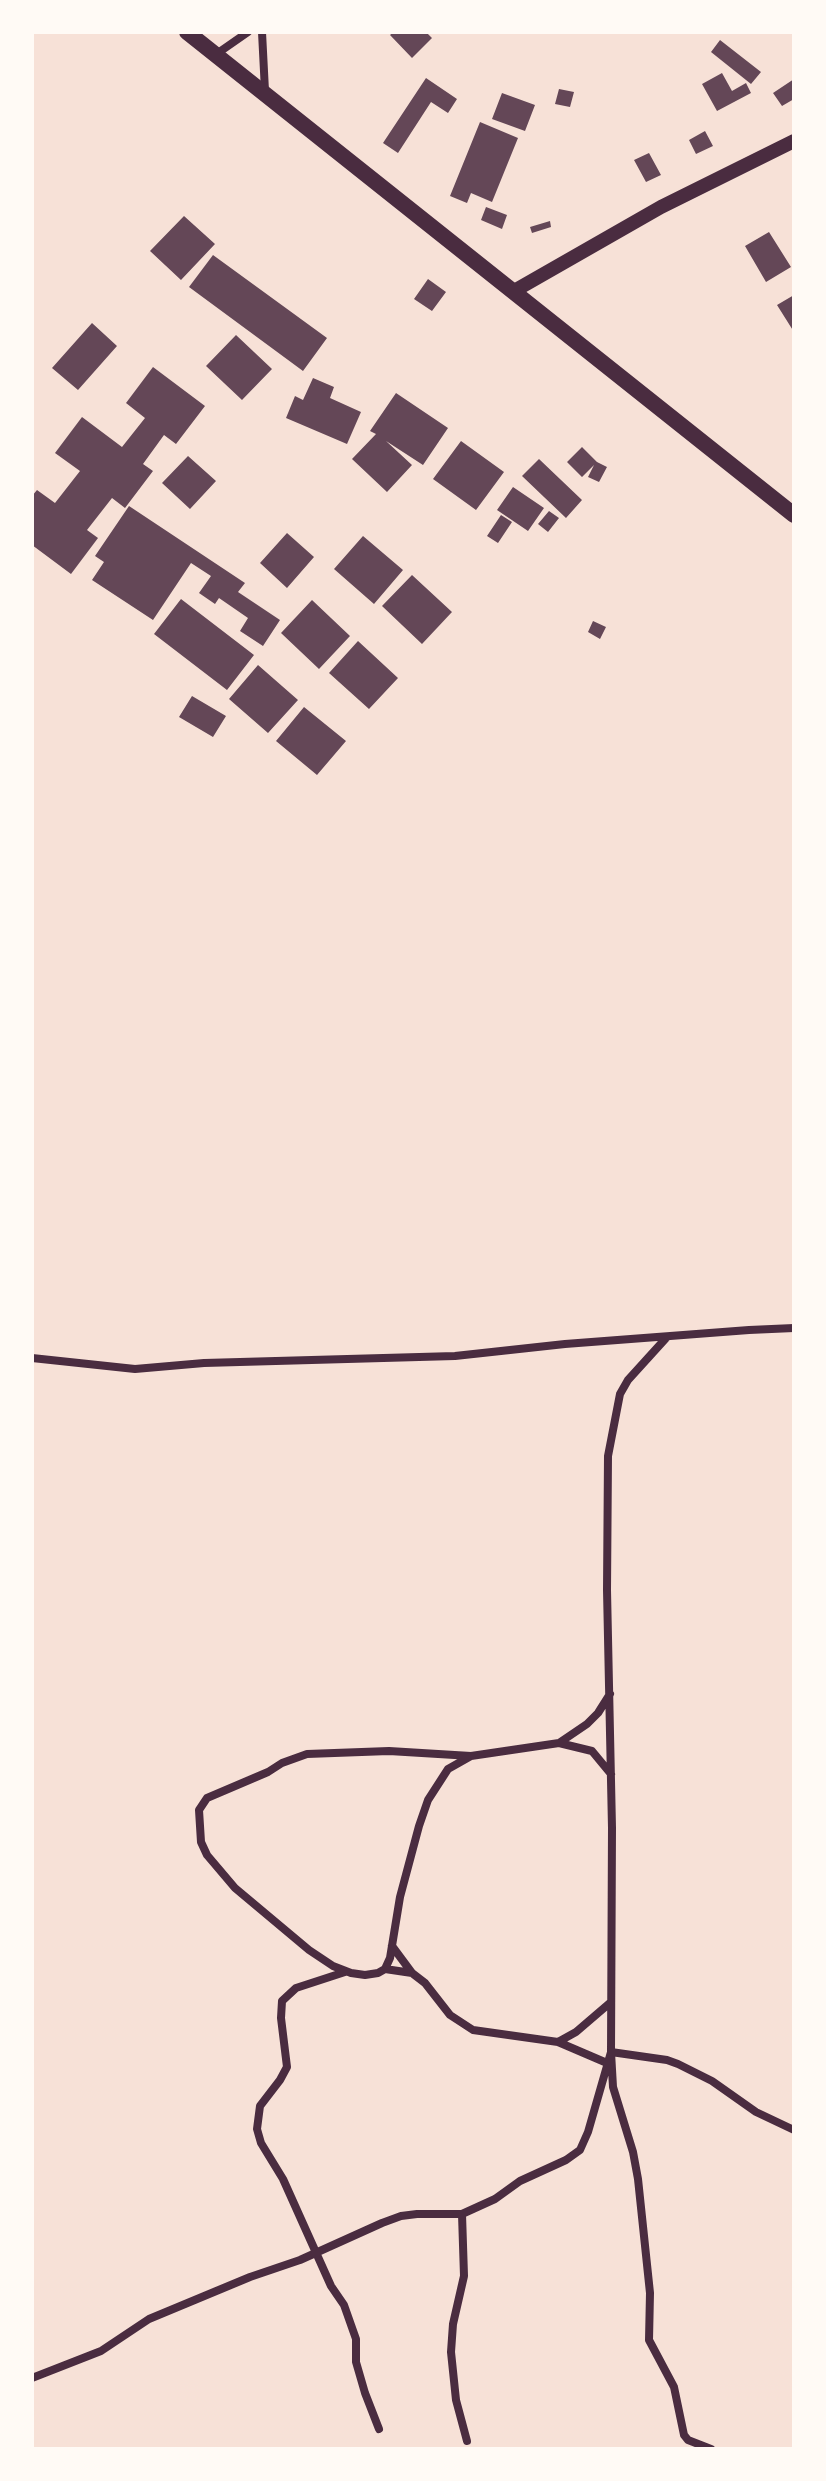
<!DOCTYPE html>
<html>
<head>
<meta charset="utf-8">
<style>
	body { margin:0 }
	#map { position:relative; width:826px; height:2481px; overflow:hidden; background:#f7e1d7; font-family:Signika,sans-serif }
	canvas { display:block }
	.frame { position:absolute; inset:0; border:34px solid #fffaf5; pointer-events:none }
</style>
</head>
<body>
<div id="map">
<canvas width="826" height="2481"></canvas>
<div class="frame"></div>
</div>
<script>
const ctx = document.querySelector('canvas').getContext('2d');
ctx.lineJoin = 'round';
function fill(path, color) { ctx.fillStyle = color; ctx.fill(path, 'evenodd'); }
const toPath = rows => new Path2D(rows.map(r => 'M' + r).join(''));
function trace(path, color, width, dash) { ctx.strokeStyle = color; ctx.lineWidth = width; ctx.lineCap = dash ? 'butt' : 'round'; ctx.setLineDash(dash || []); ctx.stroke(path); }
fill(toPath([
	[393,32,426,32,432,38,412,58,390,35],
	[720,40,761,72,751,84,711,52],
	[722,73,732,91,746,83,751,93,717,111,702,84],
	[426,78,457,99,448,113,431,102,398,153,383,143],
	[794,79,794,99,782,106,773,93],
	[559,89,574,92,570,107,555,104],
	[502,93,535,105,525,131,492,119],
	[480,122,518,138,492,202,471,193,467,203,450,196],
	[705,131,713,146,696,154,689,140],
	[649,153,661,175,646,182,634,160],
	[486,207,507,215,502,229,481,220],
	[184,216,215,244,181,280,150,251],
	[550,221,551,227,532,233,530,227],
	[769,232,791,267,766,282,745,246],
	[213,255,327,338,303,371,189,287],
	[428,279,446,292,432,311,414,299],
	[794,295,794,332,777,305],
	[92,323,117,346,78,390,52,368],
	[236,335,272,369,242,400,206,366],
	[153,367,205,406,176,444,164,435,143,464,153,471,125,508,112,498,87,530,98,538,71,574,32,545,32,496,37,490,55,503,80,471,55,453,82,417,122,447,145,418,126,403],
	[313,378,334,387,330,398,361,412,347,444,286,418,295,396,303,400],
	[396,393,448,428,423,465,386,441,412,465,387,492,352,459,376,434,370,431],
	[461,441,504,472,476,510,433,479],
	[582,447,597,462,607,467,599,482,588,477,594,465,582,477,567,462],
	[188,456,216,481,190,509,162,483],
	[539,459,582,500,566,518,522,476],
	[513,487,544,508,528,531,497,510],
	[129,506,245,583,238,592,280,620,263,646,240,631,248,618,219,598,215,604,199,593,211,576,191,563,153,620,92,580,104,562,95,556],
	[549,511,559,518,548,532,538,524],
	[501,515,512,522,498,543,487,536],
	[287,533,314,557,287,588,260,563],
	[363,536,403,570,374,604,334,569],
	[412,575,452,612,422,644,382,606],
	[181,599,254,655,227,690,154,634],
	[312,600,350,636,319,669,281,633],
	[593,621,606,627,600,639,588,632],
	[358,641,398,678,369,709,329,673],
	[258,665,298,700,268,733,229,699],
	[192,696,226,716,213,737,179,717],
	[304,707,346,741,317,775,276,741]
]), '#644757');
trace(toPath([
	[262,32,265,91],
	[215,55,248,32],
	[32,1358,135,1369,204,1363,455,1356,565,1344,749,1330,794,1328],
	[559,1743,587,1724,598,1713,610,1694],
	[471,1756,389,1751,307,1754,282,1763,268,1772,207,1798,199,1810,201,1842,207,1855,235,1888,309,1950,333,1966,351,1973,365,1975,378,1973,385,1969,390,1958,400,1897,419,1826,428,1800,448,1769,471,1756,559,1743,592,1751,611,1774],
	[392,1946,412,1973,425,1983,450,2015,473,2030,558,2042,607,2063],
	[385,1969,412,1973],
	[345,1972,296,1988,282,2001,281,2018,287,2067,280,2080,260,2106,257,2129,261,2143,283,2179,331,2286,344,2305,356,2339,356,2362,365,2393,379,2429],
	[558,2042,576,2032,611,2002],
	[462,2214,464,2276,453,2324,451,2352,456,2400,467,2441],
	[32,2378,101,2351,149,2319,250,2277,300,2260,382,2223,401,2216,417,2214,462,2214,495,2199,520,2181,566,2160,580,2150,588,2132,611,2052,612,1828,607,1590,608,1456,620,1394,628,1380,667,1337],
	[711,2449,688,2440,684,2435,674,2387,649,2340,650,2293,638,2179,633,2152,613,2087,611,2052,667,2060,678,2064,712,2081,756,2112,794,2130]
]), '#4a2c40', 8);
trace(toPath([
	[514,291,661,207,794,141]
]), '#4a2c40', 14);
trace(toPath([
	[187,32,794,515]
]), '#4a2c40', 16);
</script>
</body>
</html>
